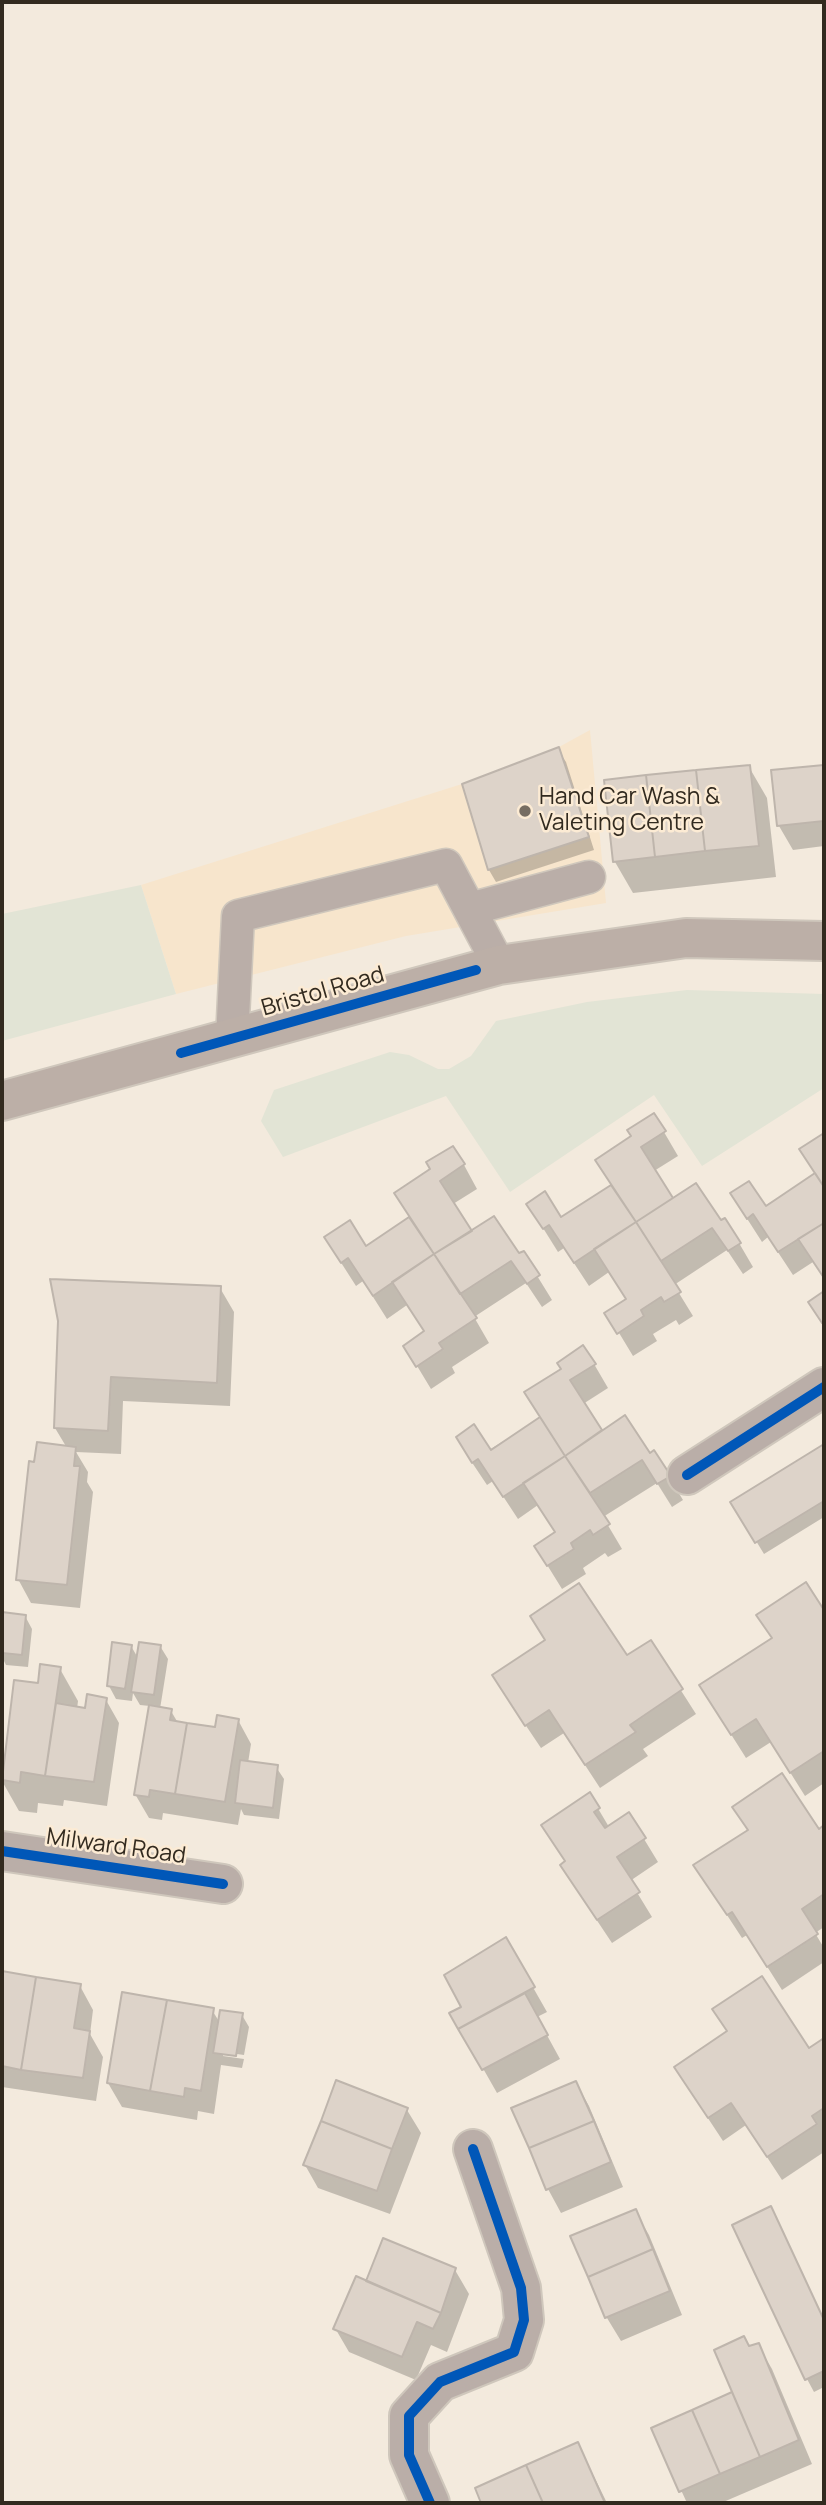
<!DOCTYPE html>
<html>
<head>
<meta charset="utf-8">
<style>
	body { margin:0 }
	#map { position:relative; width:826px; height:2505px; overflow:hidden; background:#f3eadd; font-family:Manrope,sans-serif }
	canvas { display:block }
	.frame { position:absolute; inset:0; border:4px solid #322a1f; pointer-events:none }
</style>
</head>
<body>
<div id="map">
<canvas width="826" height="2505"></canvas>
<div class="frame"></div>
</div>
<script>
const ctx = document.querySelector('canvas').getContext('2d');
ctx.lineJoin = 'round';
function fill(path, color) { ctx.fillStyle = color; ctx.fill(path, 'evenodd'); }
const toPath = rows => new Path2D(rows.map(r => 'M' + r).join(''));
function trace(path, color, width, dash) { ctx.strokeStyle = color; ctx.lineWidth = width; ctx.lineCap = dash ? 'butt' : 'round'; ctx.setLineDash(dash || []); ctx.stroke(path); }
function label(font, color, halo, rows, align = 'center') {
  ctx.font = font + ' Manrope,sans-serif'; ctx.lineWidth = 5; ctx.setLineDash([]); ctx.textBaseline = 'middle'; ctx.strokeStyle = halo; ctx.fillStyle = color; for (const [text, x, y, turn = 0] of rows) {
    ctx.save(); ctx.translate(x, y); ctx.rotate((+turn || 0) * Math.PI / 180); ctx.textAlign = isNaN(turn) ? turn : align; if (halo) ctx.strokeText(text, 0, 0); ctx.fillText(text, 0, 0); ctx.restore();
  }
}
fill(toPath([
	[590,730,606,903,406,936,176,994,141,885,462,784,559,747]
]), '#f7e5cc');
fill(toPath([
	[141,885,176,994,2,1041,2,914],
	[687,990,824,994,824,1088,702,1166,654,1095,510,1192,446,1096,283,1157,261,1121,274,1090,390,1052,409,1055,438,1069,449,1069,471,1056,496,1021,587,1002]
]), '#e2e4d5');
fill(toPath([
	[558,750,566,762,594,850,496,882,489,870,464,785],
	[749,767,767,798,776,877,633,893,615,862],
	[824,767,824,846,793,850,779,826,773,772],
	[654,1115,678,1156,654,1171,672,1200,720,1223,739,1243,753,1267,743,1274,727,1250,674,1285,693,1316,679,1325,676,1320,653,1334,657,1341,633,1356,607,1313,627,1300,609,1272,589,1286,564,1248,558,1252,528,1204,561,1219,612,1186,597,1160,633,1137],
	[824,1135,824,1278,813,1262,793,1275,768,1237,762,1242,746,1217,816,1175,802,1149],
	[464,1165,477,1189,453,1204,471,1233,519,1256,523,1253,552,1300,542,1307,526,1283,474,1317,489,1343,452,1367,455,1373,431,1389,405,1346,425,1333,407,1305,387,1319,363,1281,356,1286,340,1261,411,1219,396,1193],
	[220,1288,234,1312,230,1406,123,1401,121,1454,76,1452,88,1472,87,1482,93,1492,80,1608,31,1603,18,1579,36,1464,67,1448,55,1428,60,1320],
	[594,1364,608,1388,583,1404,602,1433,650,1455,669,1477,683,1500,672,1507,657,1483,603,1517,622,1549,608,1557,605,1553,583,1568,586,1574,562,1589,536,1547,557,1533,538,1505,518,1519,493,1481,487,1485,471,1461,541,1418,527,1393],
	[824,1446,824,1517,764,1554,733,1503],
	[806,1585,824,1613,824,1783,805,1796,771,1742,746,1758,715,1709,773,1640,758,1615],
	[4,1614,25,1616,32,1629,28,1667,6,1665,2,1657],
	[547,1642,627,1658,650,1642,696,1714,643,1749,648,1756,600,1788,564,1733,541,1748,508,1699],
	[131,1646,138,1658,160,1646,168,1659,160,1709,171,1711,178,1723,217,1729,238,1720,251,1744,248,1763,276,1767,284,1779,279,1819,244,1815,241,1809,238,1825,163,1813,162,1820,149,1818,135,1794,150,1706,140,1705,133,1693,132,1701,116,1699,109,1686],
	[60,1669,78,1701,77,1709,87,1710,106,1700,119,1723,107,1806,64,1800,63,1806,38,1803,37,1813,19,1811,2,1781,16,1682,39,1685],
	[590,1795,609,1827,644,1839,658,1862,630,1881,652,1917,612,1943,576,1889,566,1863,544,1826],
	[734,1807,819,1831,824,1827,824,1927,815,1933,824,1948,824,1962,782,1990,747,1935,742,1938,695,1866,748,1832],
	[506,1940,547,2012,537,2017,560,2059,497,2093,452,2014,463,2007],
	[2,1973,80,1986,93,2010,90,2034,103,2057,96,2101,2,2087],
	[212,2010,220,2023,242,2015,249,2027,244,2055,223,2052,223,2056,244,2059,242,2068,221,2065,214,2114,198,2111,197,2120,122,2107,108,2083],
	[824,2040,824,2152,782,2180,746,2125,723,2141,690,2091,809,2050],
	[576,2083,589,2106,623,2187,561,2213,548,2189,514,2109],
	[407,2110,421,2133,390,2214,318,2188,305,2165],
	[635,2211,649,2235,682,2315,621,2341,607,2318,573,2237],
	[777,2221,824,2321,824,2387,814,2392,807,2379],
	[455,2270,469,2294,447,2352,431,2345,416,2380,349,2352,335,2328,367,2283],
	[758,2345,772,2369,812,2464,721,2503,687,2503,653,2429,735,2393,749,2348],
	[578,2444,607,2503,483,2503,477,2489]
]), '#0003');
const building = toPath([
	[559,747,589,837,488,870,462,784,559,747],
	[750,765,759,846,705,851,696,770,750,765],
	[824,765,824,821,777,826,771,770,824,765],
	[696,770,705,851,655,857,646,775,696,770],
	[646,775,655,857,613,862,604,780,646,775],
	[654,1113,666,1131,641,1147,673,1198,636,1222,595,1160,631,1136,627,1130,654,1113],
	[824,1133,824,1187,799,1149,824,1133],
	[453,1146,465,1164,440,1181,472,1231,434,1254,394,1193,430,1169,426,1162,453,1146],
	[815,1173,824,1187,824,1223,778,1252,753,1214,747,1219,730,1193,749,1181,766,1206,815,1173],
	[696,1183,721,1220,725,1218,741,1243,728,1251,712,1228,661,1261,636,1222,696,1183],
	[611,1185,636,1222,574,1263,549,1225,543,1229,526,1204,545,1191,561,1217,611,1185],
	[494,1216,519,1253,524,1251,540,1275,527,1284,511,1261,460,1294,434,1254,494,1216],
	[409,1217,434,1254,373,1296,348,1258,341,1263,324,1237,350,1220,366,1246,409,1217],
	[636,1222,681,1292,664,1302,661,1297,641,1310,644,1316,617,1334,604,1313,626,1299,594,1249,636,1222],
	[824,1223,824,1278,798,1239,824,1223],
	[434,1254,477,1318,439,1343,443,1349,416,1367,403,1346,424,1331,392,1282,434,1254],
	[50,1279,221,1286,217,1383,111,1377,108,1431,54,1428,58,1321,50,1279],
	[824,1291,824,1321,822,1323,808,1302,824,1291],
	[583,1345,596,1364,570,1380,602,1430,565,1456,524,1392,561,1369,557,1363,583,1345],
	[625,1415,650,1453,654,1450,671,1476,657,1484,642,1460,590,1493,565,1456,625,1415],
	[540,1417,565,1456,503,1497,478,1459,472,1463,456,1437,474,1424,491,1450,540,1417],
	[37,1442,76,1447,74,1466,80,1466,67,1585,16,1580,29,1461,34,1462,37,1442],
	[824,1444,824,1501,755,1543,730,1502,824,1444],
	[565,1456,610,1524,593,1535,590,1530,571,1543,574,1549,547,1566,534,1546,555,1532,523,1483,565,1456],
	[806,1582,824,1610,824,1751,790,1773,756,1719,731,1735,699,1685,772,1638,756,1615,806,1582],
	[579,1583,627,1655,651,1640,683,1689,630,1725,636,1732,585,1765,549,1710,525,1726,492,1675,545,1640,530,1616,579,1583],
	[2,1612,26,1615,22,1655,2,1653,2,1612],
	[112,1642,132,1645,125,1689,107,1686,112,1642],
	[139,1642,161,1645,154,1695,131,1692,139,1642],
	[40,1664,61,1667,45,1776,21,1772,20,1783,2,1780,14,1680,38,1683,40,1664],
	[87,1694,107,1698,94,1782,45,1776,56,1703,85,1708,87,1694],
	[149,1705,172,1709,170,1720,187,1723,175,1794,150,1790,149,1797,134,1795,149,1705],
	[217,1715,239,1719,225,1802,175,1794,187,1723,215,1727,217,1715],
	[240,1760,278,1765,273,1808,235,1803,240,1760],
	[782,1773,819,1829,824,1825,824,1894,802,1909,818,1934,767,1967,732,1912,727,1915,693,1865,748,1830,732,1807,782,1773],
	[590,1792,600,1808,594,1812,605,1828,629,1812,646,1838,617,1857,640,1892,597,1920,560,1865,565,1861,541,1825,590,1792],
	[506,1937,535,1987,458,2029,449,2013,461,2007,444,1975,506,1937],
	[2,1971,36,1977,21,2070,2,2066,2,1971],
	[762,1976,809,2048,824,2038,824,2108,812,2116,817,2124,767,2157,731,2103,708,2118,674,2067,727,2031,712,2009,762,1976],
	[36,1977,81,1984,74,2028,90,2031,83,2078,21,2070,36,1977],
	[122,1992,167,2000,150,2091,107,2083,122,1992],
	[525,1993,548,2035,482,2070,458,2029,525,1993],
	[167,2000,214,2008,201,2091,185,2088,184,2097,150,2091,167,2000],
	[220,2010,243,2013,236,2056,213,2053,220,2010],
	[336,2080,408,2108,392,2149,321,2121,336,2080],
	[576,2081,594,2121,529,2148,511,2108,576,2081],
	[321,2121,392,2149,377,2191,303,2165,321,2121],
	[594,2121,611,2162,546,2190,529,2148,594,2121],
	[771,2206,824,2320,824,2371,805,2380,732,2225,771,2206],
	[636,2209,653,2249,588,2277,570,2236,636,2209],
	[383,2238,456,2268,441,2313,366,2281,383,2238],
	[653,2249,670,2291,605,2318,588,2277,653,2249],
	[356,2276,441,2313,433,2329,417,2322,402,2357,333,2329,356,2276],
	[744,2336,749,2346,759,2343,799,2440,760,2457,714,2350,744,2336],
	[732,2392,760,2457,720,2474,692,2410,732,2392],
	[692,2410,720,2474,679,2492,651,2428,692,2410],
	[578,2442,605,2503,543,2503,526,2465,578,2442],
	[526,2465,543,2503,481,2503,475,2488,526,2465]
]);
fill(building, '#ddd3c9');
trace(building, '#beb5ac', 2);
const lane = toPath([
	[470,909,589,877],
	[232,1039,238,916,446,865,499,965]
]);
const street = toPath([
	[687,1475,824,1387],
	[2,1851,223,1884],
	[430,2503,409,2455,409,2416,440,2382,514,2352,524,2320,521,2288,473,2149]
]);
const primary = toPath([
	[2,1101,499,965,686,938,824,941]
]);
trace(lane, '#cfc7bc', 35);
trace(street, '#cfc7bc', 42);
trace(primary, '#cfc7bc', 42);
trace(lane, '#baaea8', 32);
trace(street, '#baaea8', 38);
trace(primary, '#bcafa7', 38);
trace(toPath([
	[181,1053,476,970],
	[687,1475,824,1387],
	[2,1851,223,1884],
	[430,2503,409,2455,409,2416,440,2382,514,2352,524,2320,521,2288,473,2149]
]), '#0057b8', 10);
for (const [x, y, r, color] of [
	[525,811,7,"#766d62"]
]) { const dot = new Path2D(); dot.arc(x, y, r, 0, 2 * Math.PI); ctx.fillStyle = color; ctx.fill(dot); trace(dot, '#fcebd4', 2.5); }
label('23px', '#322a1f', '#fcebd4', [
	["Hand Car Wash &",539,798],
	["Valeting Centre",539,824]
], 'left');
label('23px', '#322a1f', '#fcebd4', [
	["Bristol Road",323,992,-16],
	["Milward Road",116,1847,8]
]);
</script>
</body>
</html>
